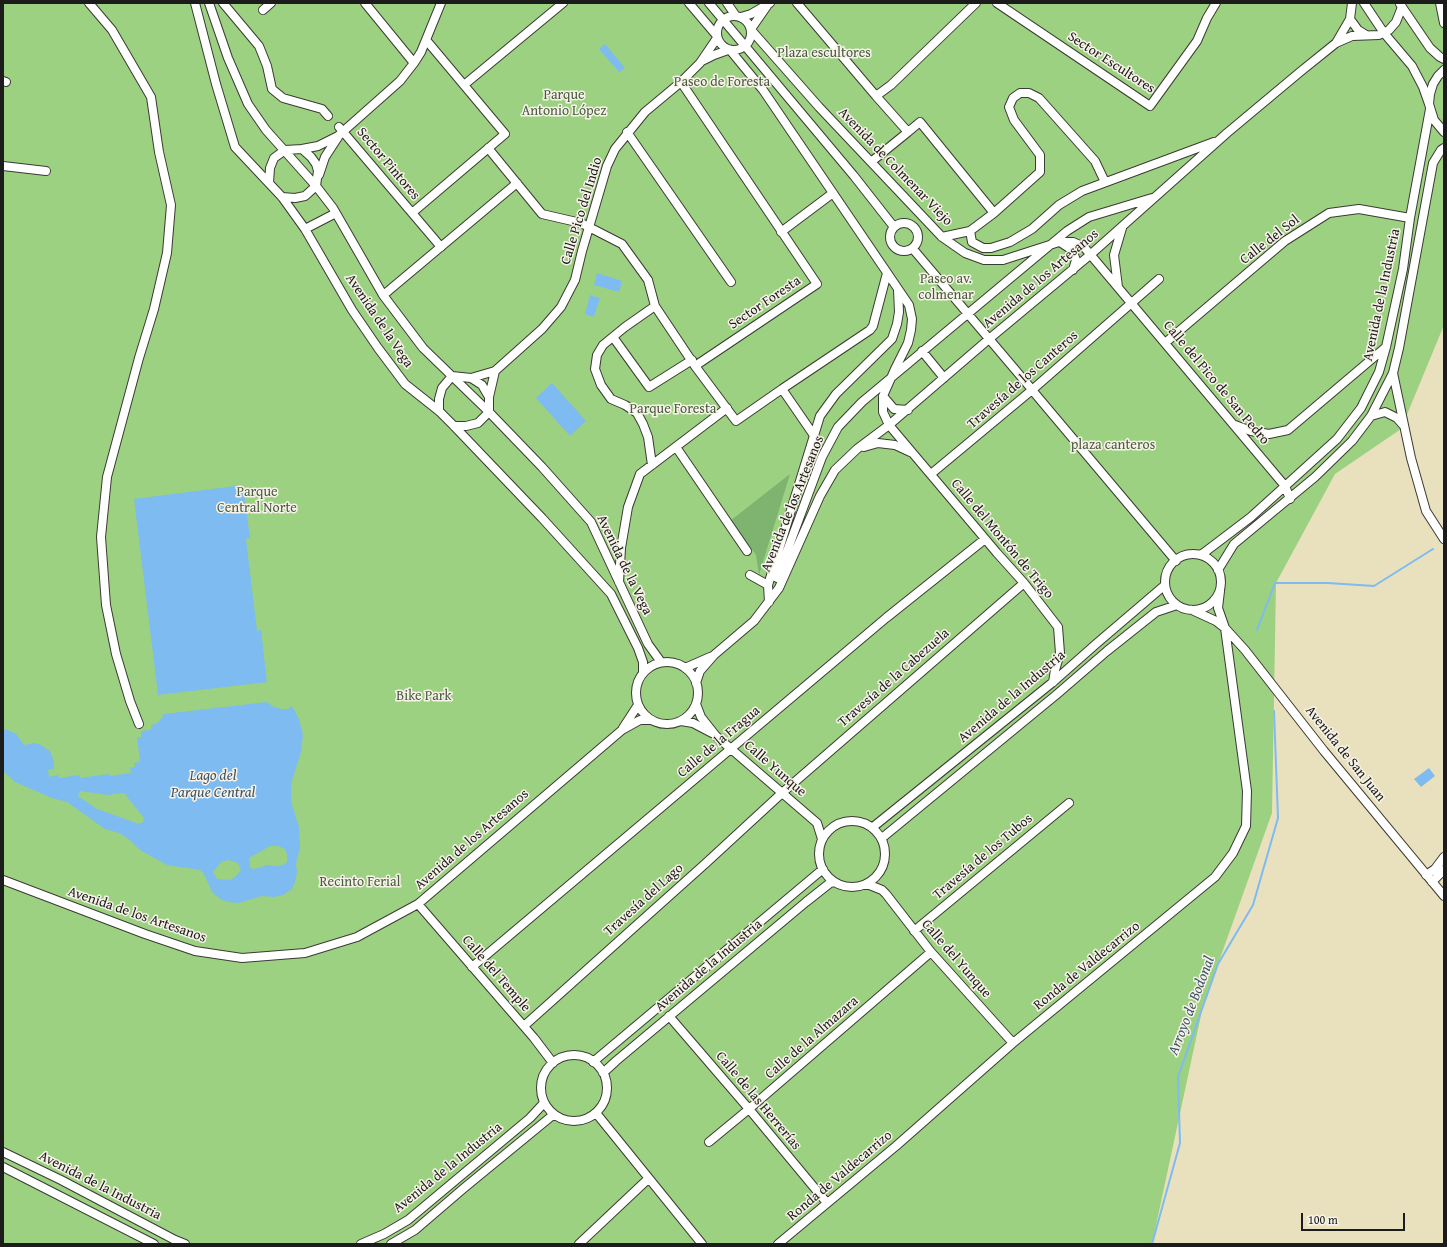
<!DOCTYPE html>
<html>
<head>
<meta charset="utf-8">
<style>
	body { margin:0 }
	#map { position:relative; width:1447px; height:1247px; overflow:hidden; background:#e9e1be; font-family:"Gentium Book Plus",serif }
	canvas { display:block }
	.frame { position:absolute; inset:0; border:4px solid #1c1c1c; pointer-events:none }
	.scale { position:absolute; left:1301px; top:1213px; width:104px; height:18px; box-sizing:border-box; border:2px solid #1c1c1c; border-top:0; padding-left:5px; font-size:12px; line-height:14px; white-space:nowrap; color:#1c1c1c; -webkit-text-stroke:3px #f7f3e8; paint-order:stroke }
</style>
</head>
<body>
<div id="map">
<canvas width="1447" height="1247"></canvas>
<div class="frame"></div>
<div class="scale">100 m</div>
</div>
<script>
const ctx = document.querySelector('canvas').getContext('2d');
ctx.lineJoin = 'round';
function fill(path, color) { ctx.fillStyle = color; ctx.fill(path, 'evenodd'); }
const toPath = rows => new Path2D(rows.map(r => 'M' + r).join(''));
function trace(path, color, width, dash) { ctx.strokeStyle = color; ctx.lineWidth = width; ctx.lineCap = dash ? 'butt' : 'round'; ctx.setLineDash(dash || []); ctx.stroke(path); }
function label(font, color, halo, rows, align = 'center') {
  ctx.font = font + ' "Gentium Book Plus",serif'; ctx.lineWidth = 3; ctx.setLineDash([]); ctx.textBaseline = 'middle'; ctx.strokeStyle = halo; ctx.fillStyle = color; for (const [text, x, y, turn = 0] of rows) {
    ctx.save(); ctx.translate(x, y); ctx.rotate((+turn || 0) * Math.PI / 180); ctx.textAlign = isNaN(turn) ? turn : align; if (halo) ctx.strokeText(text, 0, 0); ctx.fillText(text, 0, 0); ctx.restore();
  }
}
fill(toPath([
	[3,3,1444,3,1444,325,1401,429,1335,474,1276,583,1272,813,1203,1006,1152,1244,3,1244]
]), '#9dd182');
fill(toPath([
	[790,474,759,575,756,555,730,521]
]), '#7eb370');
fill(toPath([
	[605,44,625,68,619,72,599,49],
	[597,273,622,281,619,292,594,285],
	[590,295,600,298,594,317,585,314],
	[552,383,586,421,570,436,536,398],
	[243,485,250,538,246,539,257,631,261,630,267,682,158,695,134,499],
	[267,702,272,706,281,709,288,709,292,706,299,719,303,735,301,752,292,780,291,792,292,805,299,827,300,847,296,864,297,872,295,882,292,889,283,895,274,897,262,896,239,903,228,902,220,899,212,892,204,874,200,870,167,865,140,850,130,840,119,833,105,829,67,802,52,798,15,782,3,771,3,729,11,731,16,734,24,745,34,743,39,744,50,751,54,762,54,769,48,770,49,777,58,775,59,778,79,775,80,778,109,774,109,776,131,773,130,768,135,767,134,763,140,762,137,737,141,737,141,731,151,730,151,725,156,724,160,720,164,714],
	[80,791,107,795,124,793,144,818,143,822,139,824,97,809,78,796],
	[270,846,278,846,285,849,287,855,287,862,283,865,278,866,268,865,254,869,250,868,249,858],
	[228,860,238,863,241,870,235,877,230,880,217,879,213,872,221,862],
	[1429,768,1435,776,1421,787,1414,779]
]), '#7dbbf1');
trace(toPath([
	[1257,630,1275,583,1328,583,1374,586,1433,549],
	[1152,1244,1180,1143,1178,1077,1218,964,1253,905,1278,818,1274,711]
]), '#7dbbf1', 2);
const minor = toPath([
	[89,3,112,30,151,97,159,152,171,205,167,253,154,309,139,358,107,477,101,537,106,605,116,654,130,701,139,724],
	[195,3,216,84,235,147,282,197,305,229,352,310,378,348,405,384,439,411,454,426,542,518,611,594,638,648,643,662,643,673],
	[209,3,228,58,248,104,266,130,316,186,333,208,383,295,423,348,489,412,542,467,591,522,648,644,661,662],
	[223,3,259,46,267,66,272,89,283,98,322,109,328,116],
	[365,3,414,63],
	[689,3,717,36],
	[709,3,854,176,894,227],
	[727,3,736,16],
	[797,3,876,96,908,132,920,122,994,213],
	[997,3,1150,106,1197,41,1207,18,1216,3],
	[1352,3,1350,19,1358,30,1366,35],
	[1364,3,1384,33,1412,66,1423,87,1429,104],
	[1440,3,1444,23],
	[1400,4,1430,48,1440,57,1444,59],
	[263,10,271,3],
	'717 33a17 17 0 1 1 34 0a17 17 0 1 1-34 0Z',
	[741,17,751,14,770,3],
	[751,29,767,6],
	[752,31,819,107,942,237,965,253,984,260,1003,260,1059,242,1073,242,1084,247,1285,486,1290,499],
	[1336,43,1350,19],
	[730,50,763,90,909,305,912,319,911,330,908,343,895,369,883,396,883,412,889,425,997,553,1024,583,1058,627,1060,653,1055,670,1053,682],
	[702,61,714,55,728,50],
	[1444,70,1438,76,1433,84,1430,94,1429,104,1434,120,1444,132],
	[3,81,6,82],
	[681,82,817,284,695,366],
	[464,85,563,3],
	[876,96,891,85,976,3],
	[339,127,441,247],
	[627,132,731,282],
	[488,148,542,214,581,223,622,244,648,280,655,306,695,366,736,421,782,389],
	[302,149,318,146,338,136,400,81,414,63,421,52,441,3],
	[871,162,908,132],
	[3,166,46,171],
	[319,175,325,157,338,137],
	[269,183,270,168,274,158,285,150,302,149,311,157,316,164,318,171,316,186,305,196,295,198,282,197],
	[412,213,505,134,427,41],
	'890 237a14 14 0 1 1 28 0a14 14 0 1 1-28 0Z',
	[305,229,336,213],
	[970,231,972,242,983,248,991,248,1010,242,1032,229,1059,205,1082,191,1214,142],
	[781,232,833,193],
	[942,237,970,231,994,213,1040,172,1040,155,1014,120,1009,107,1013,98,1020,93,1029,93,1039,98,1095,161,1105,182],
	[1060,242,1072,250,1076,260,1073,270],
	[913,249,1029,386],
	[1118,287,1114,255,1122,228],
	[387,292,517,183],
	[613,337,649,387,692,360],
	[1165,343,1285,241,1329,213,1359,209,1410,218],
	[922,351,944,378],
	[1393,373,1411,458,1426,511,1444,539],
	[471,378,495,371,542,329,561,307,575,280,582,251,607,166,615,149,645,112,681,82,700,63,717,38],
	[1032,390,1176,561],
	[883,396,894,409,908,410],
	[489,397,495,371],
	[439,411,439,399,442,388,452,376,471,378,482,385,489,397,489,412,478,423,466,426,454,426],
	[1371,416,1385,412,1397,418,1404,426],
	[1235,425,1251,431,1269,434,1288,430,1386,347],
	[813,434,782,389,870,330,873,326,887,273],
	[676,447,747,551],
	[864,447,878,443,895,445,910,452],
	[652,465,648,437,643,424,637,413,625,405,611,399,601,385,595,369,597,355,603,345,625,327,655,306],
	[931,474,1032,390,1159,279],
	'1165 582a28 28 0 1 1 56 0a28 28 0 1 1-56 0Z',
	[1201,555,1251,517,1337,439,1361,408,1379,372,1386,347,1403,269,1410,218,1430,109],
	[1218,570,1234,544,1315,477,1352,441,1371,416,1393,373,1399,348,1433,163,1441,150,1444,148],
	[750,575,768,585],
	[777,578,822,457,838,427,862,402,1067,231,1089,217,1152,198],
	[619,582,621,548,628,507,640,474,727,408],
	[769,602,768,585,820,416,836,394,892,339,897,324,899,312,898,290],
	[1192,610,1216,621,1225,628,1245,650,1324,751,1444,896],
	'636 693a31 31 0 1 1 62 0a31 31 0 1 1-62 0Z',
	[685,668,710,657],
	[696,683,700,671,714,655,754,621,779,588,820,496,835,470,857,449,889,425,989,339,1090,255,1227,133,1300,72,1336,43,1352,36,1379,35,1389,30,1396,22,1402,7],
	[696,704,701,717,716,736,817,823,822,839],
	[681,721,693,723,712,733],
	[623,728,638,705],
	'819 854a33 33 0 1 1 66 0a33 33 0 1 1-66 0Z',
	[873,827,1053,682,1096,644,1165,585],
	[882,838,1056,695,1107,651,1156,612,1177,605],
	[1426,875,1435,869,1444,857],
	[3,880,145,934,195,951,242,958,305,953,357,937,418,904,622,730,640,720,650,720],
	[1432,882,1444,870],
	[867,884,882,890,886,894,931,952,1013,1043],
	[418,904,534,1038,553,1063],
	[914,931,1069,803],
	[472,967,886,618,985,539],
	[669,1016,749,1109,827,1203],
	[524,1026,706,863,782,793,1024,583],
	'541 1088a33 33 0 1 1 66 0a33 33 0 1 1-66 0Z',
	[593,1062,823,869],
	[603,1073,616,1061,806,902,830,883,834,882],
	[596,1113,702,1244],
	[709,1142,749,1109,931,952],
	[3,1152,61,1180,175,1240,185,1244],
	[3,1167,154,1244],
	[361,1244,384,1234,408,1220,530,1118,544,1103],
	[391,1244,415,1230,464,1188,553,1115],
	[579,1244,648,1179],
	[778,1244,896,1146,1013,1043,1215,877,1233,853,1246,826,1247,791,1225,628,1218,608,1220,591]
]);
trace(minor, '#3b3a34', 10);
trace(minor, '#fff', 8);
label('14px', '#495b40', '#f7f3e8', [
	["Plaza escultores",824,53],
	["Paseo de Foresta",722,82],
	["Parque",564,95],
	["Antonio López",564,111],
	["Paseo av.",946,279],
	["colmenar",946,295],
	["Parque Foresta",673,409],
	["plaza canteros",1113,445],
	["Parque",257,492],
	["Central Norte",257,508],
	["Bike Park",424,696],
	["Recinto Ferial",360,882]
]);
label('14px', '#1c1c1c', '#f7f3e8', [
	["Sector Escultores",1111,63,33],
	["Sector Pintores",388,164,50],
	["Avenida de Colmenar Viejo",895,167,46],
	["Calle Pico del Indio",582,211,-73],
	["Calle del Sol",1270,240,-38],
	["Avenida de los Artesanos",1041,279,-40],
	["Avenida de la Industria",1382,295,-78],
	["Sector Foresta",765,303,-34],
	["Avenida de la Vega",379,321,56],
	["Travesía de los Canteros",1023,380,-41],
	["Calle del Pico de San Pedro",1216,383,50],
	["Avenida de los Artesanos",793,504,-68],
	["Calle del Montón de Trigo",1002,539,50],
	["Avenida de la Vega",624,565,64],
	["Travesía de la Cabezuela",894,678,-41],
	["Avenida de la Industria",1012,697,-40],
	["Calle de la Fragua",719,742,-40],
	["Avenida de San Juan",1345,754,51],
	["Calle Yunque",775,769,41],
	["Avenida de los Artesanos",472,840,-41],
	["Travesía de los Tubos",983,857,-40],
	["Travesía del Lago",644,900,-42],
	["Avenida de los Artesanos",137,915,19],
	["Calle del Yunque",956,959,49],
	["Avenida de la Industria",709,966,-40],
	["Ronda de Valdecarrizo",1087,966,-39],
	["Calle del Temple",496,974,49],
	["Calle de la Almazara",812,1038,-41],
	["Calle de las Herrerías",758,1101,50],
	["Avenida de la Industria",448,1168,-39],
	["Ronda de Valdecarrizo",840,1176,-40],
	["Avenida de la Industria",100,1186,27]
]);
label('italic 15px', '#3e5467', '#f7f3e8', [
	["Lago del",213,776],
	["Parque Central",213,793],
	["Arroyo de Bodonal",1192,1006,-69]
]);
</script>
</body>
</html>
